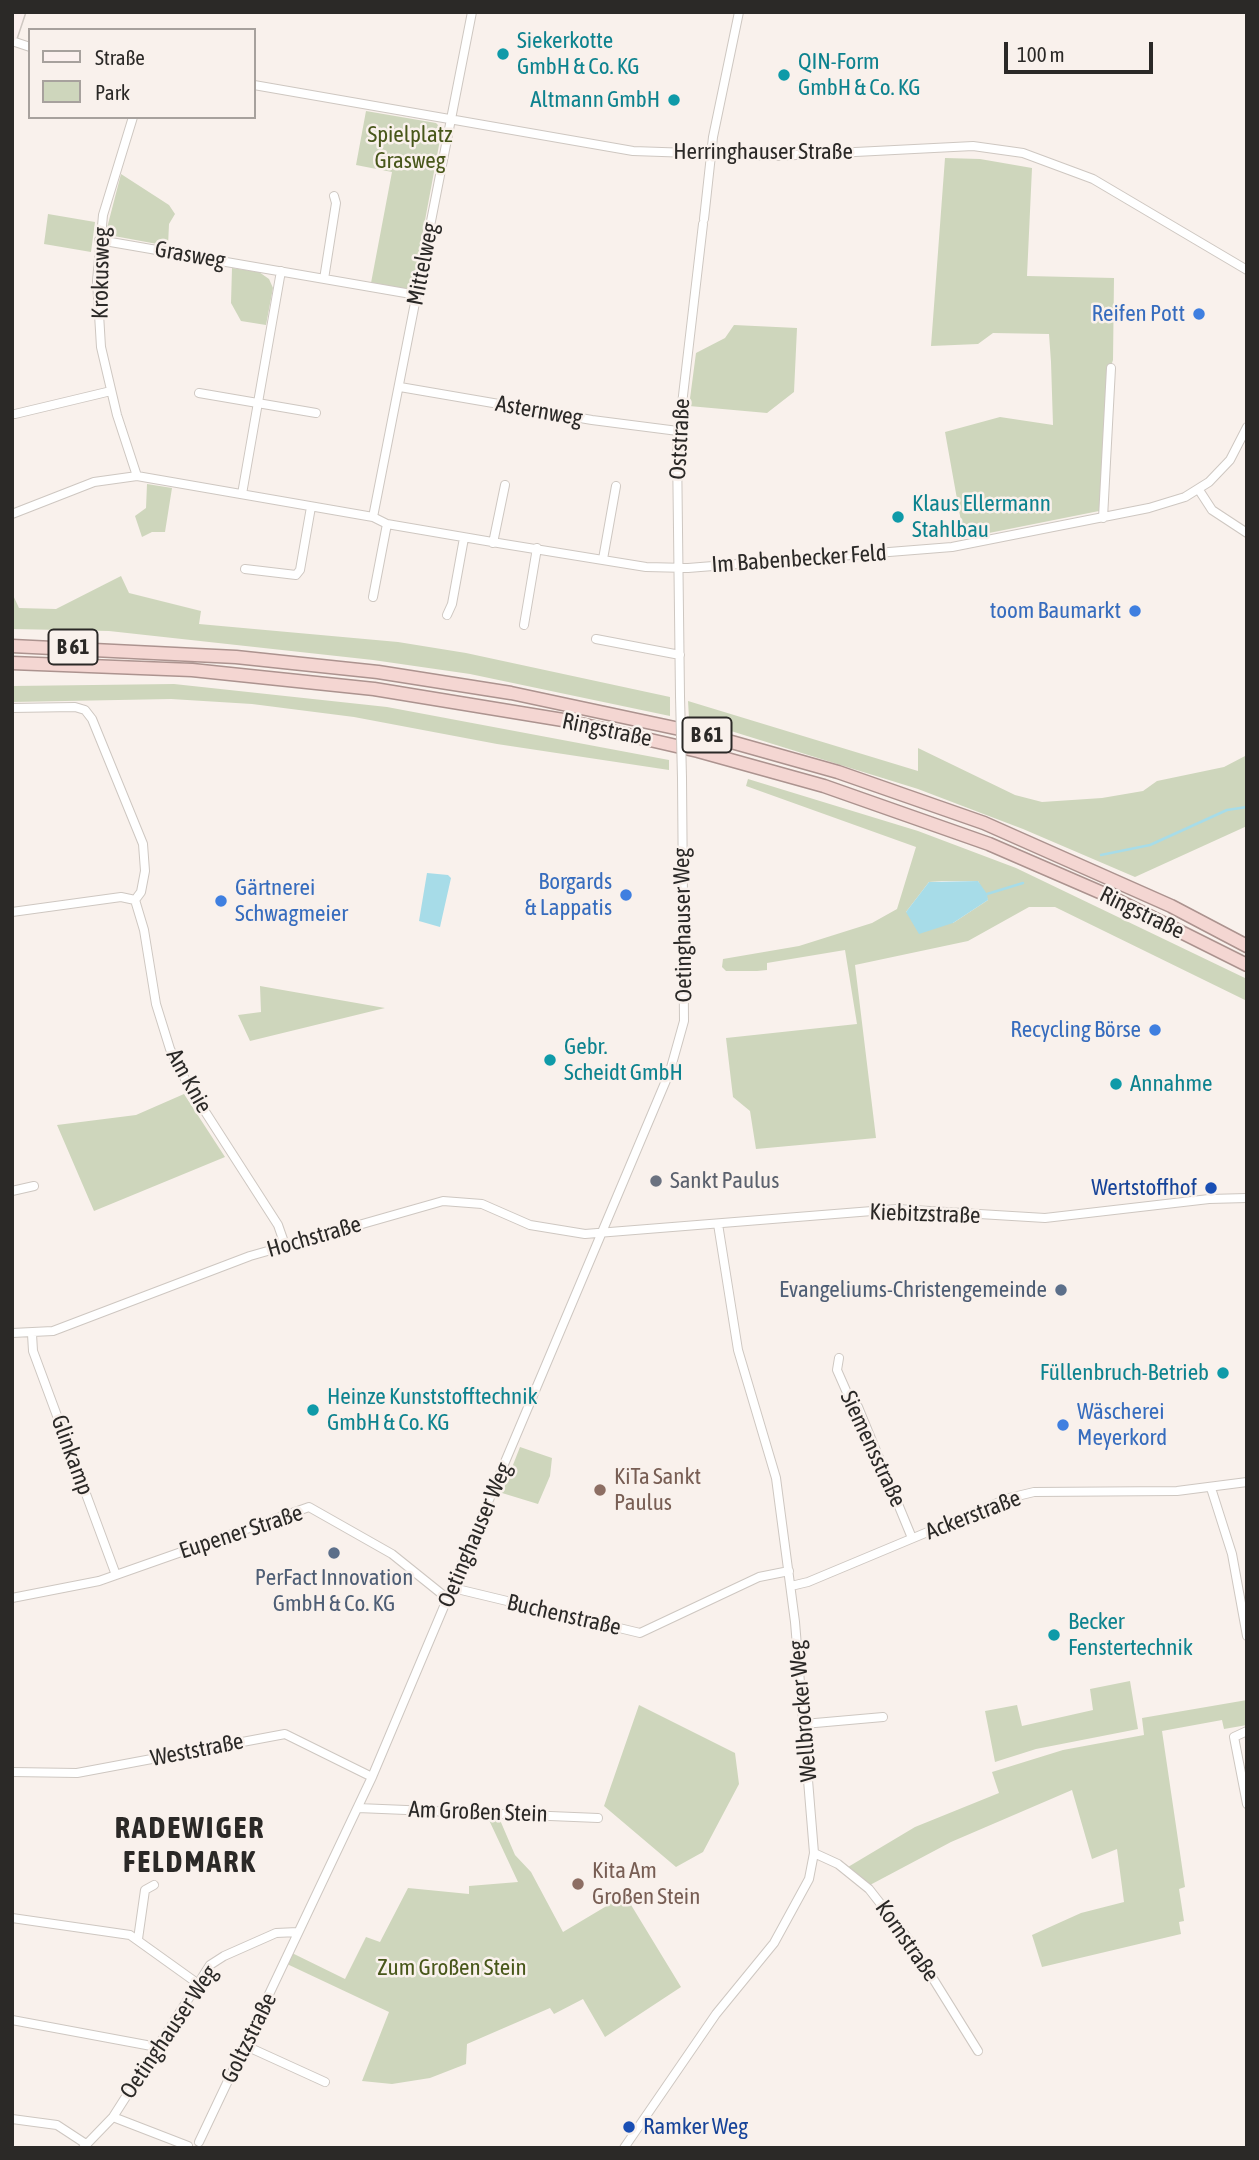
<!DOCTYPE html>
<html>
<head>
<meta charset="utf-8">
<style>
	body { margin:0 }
	#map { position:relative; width:1259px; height:2160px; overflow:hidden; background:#f9f1ec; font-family:"Asap Condensed",sans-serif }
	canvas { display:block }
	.frame { position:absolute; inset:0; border:14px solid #2b2927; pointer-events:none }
	.legend { position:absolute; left:28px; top:28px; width:228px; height:91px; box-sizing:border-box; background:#f9f1ec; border:2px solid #a7a19d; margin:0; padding:9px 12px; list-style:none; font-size:21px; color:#2b2927 }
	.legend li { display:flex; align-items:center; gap:14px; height:35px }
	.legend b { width:35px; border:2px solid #a7a19d }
	.scale { position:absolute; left:1004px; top:42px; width:149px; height:32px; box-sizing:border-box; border:4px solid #2b2927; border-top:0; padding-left:9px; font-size:21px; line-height:24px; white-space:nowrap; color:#2b2927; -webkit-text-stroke:5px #f9f1ec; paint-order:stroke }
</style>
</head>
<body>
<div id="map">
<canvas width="1259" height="2160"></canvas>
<div class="frame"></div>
<ul class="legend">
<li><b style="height:9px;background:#fbf0ee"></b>Straße</li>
<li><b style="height:19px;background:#ced6bc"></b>Park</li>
</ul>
<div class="scale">100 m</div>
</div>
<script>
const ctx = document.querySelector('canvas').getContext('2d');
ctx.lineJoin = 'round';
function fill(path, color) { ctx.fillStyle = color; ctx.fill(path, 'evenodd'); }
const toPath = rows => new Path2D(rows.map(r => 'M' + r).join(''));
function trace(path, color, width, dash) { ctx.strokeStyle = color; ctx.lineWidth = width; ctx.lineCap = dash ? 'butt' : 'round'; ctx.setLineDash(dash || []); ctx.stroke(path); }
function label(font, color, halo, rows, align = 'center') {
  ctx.font = font + ' "Asap Condensed",sans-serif'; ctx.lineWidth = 5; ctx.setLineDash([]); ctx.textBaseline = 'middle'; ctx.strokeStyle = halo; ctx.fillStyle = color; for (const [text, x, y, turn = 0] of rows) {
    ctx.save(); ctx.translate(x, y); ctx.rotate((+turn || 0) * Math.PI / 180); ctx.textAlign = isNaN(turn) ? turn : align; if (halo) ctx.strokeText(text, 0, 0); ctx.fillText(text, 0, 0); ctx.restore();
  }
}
fill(toPath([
	[366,111,436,123,442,129,412,290,371,283,392,172,356,165],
	[945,158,980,159,1032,168,1027,276,1114,278,1113,360,1108,375,1099,511,964,538,945,432,1000,417,1053,425,1051,362,1049,334,993,333,978,344,931,346],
	[121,174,169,205,175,214,169,224,168,246,114,236,107,228],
	[48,214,95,222,91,252,44,244],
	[232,268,259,272,269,279,273,288,266,325,241,321,231,303],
	[734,325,797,328,794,392,767,413,689,406,696,353,725,338],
	[147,484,172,488,165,532,152,532,142,537,135,516,146,508],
	[121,576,129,593,201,611,199,624,398,642,466,653,670,697,670,716,470,674,373,660,109,631,12,629,12,593,19,608,56,609],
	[174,684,387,707,669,760,669,770,497,744,354,717,252,704,171,699,12,702,12,686],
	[688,701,918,771,918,748,1015,795,1042,802,1102,798,1143,791,1157,781,1224,767,1247,755,1247,826,1135,877,1023,829,918,789,689,718],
	[748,779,918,831,1016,868,1247,979,1247,1001,1055,907,1029,907,968,941,855,965,876,1138,756,1149,750,1111,733,1097,726,1038,857,1024,845,950,767,963,767,970,757,971,726,971,722,967,723,959,799,946,872,923,897,909,916,847,746,786],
	[942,881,978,881,988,900,953,923,906,912,929,882],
	[260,986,385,1008,250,1041,238,1015,261,1012],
	[184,1094,225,1157,94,1211,57,1125,136,1115],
	[520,1447,552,1458,550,1476,538,1504,502,1493],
	[1130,1681,1138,1729,1036,1749,995,1762,985,1711,1017,1705,1022,1726,1093,1710,1090,1689],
	[1247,1700,1247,1725,1224,1729,1222,1720,1162,1731,1185,1887,1179,1889,1184,1921,1179,1922,1181,1934,1042,1967,1032,1935,1081,1913,1124,1902,1117,1849,1092,1859,1072,1790,951,1842,870,1885,848,1867,915,1827,999,1793,992,1772,1063,1750,1144,1735,1142,1718],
	[639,1705,735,1753,739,1784,703,1852,676,1867,604,1806],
	[489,1820,500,1820,515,1855,531,1872,563,1932,625,1895,681,1987,605,2037,583,1999,554,2014,550,2008,467,2044,466,2064,430,2078,392,2084,362,2081,389,2012,287,1964,292,1953,345,1979,366,1937,380,1942,408,1888,469,1894,469,1886,518,1882]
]), '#ced6bc');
fill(toPath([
	[427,873,448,875,451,878,440,927,419,921],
	[978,881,987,894,988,900,953,923,919,934,906,912,929,882]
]), '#a7dce8');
trace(toPath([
	[1101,855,1150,845,1227,810,1247,807],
	[987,894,1023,883]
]), '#a7dce8', 2.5);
const minor = toPath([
	[12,41,30,47],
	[254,85,633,151,777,156,973,146,1023,153,1093,179,1247,270],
	[133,117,103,215,97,281,101,347,117,415,137,476],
	[704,219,713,137,739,12],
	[99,240,417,295],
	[324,279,336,203,334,196],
	[400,387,592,420,678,431],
	[199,393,316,413],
	[15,414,111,391],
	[1199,490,1212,510,1247,533],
	[242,494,281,271],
	[12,514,94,482,137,476,373,517,387,524,504,544,646,567,688,568,952,547,1149,508,1185,497,1209,482,1230,460,1247,427],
	[373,517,472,12],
	[1103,518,1111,368],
	[493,543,505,485],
	[603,559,616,486],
	[245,569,296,575,300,570,311,507],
	[373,597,387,524],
	[447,615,452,604,464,538],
	[524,625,537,548],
	[596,639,680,655],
	[680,696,677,447,703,224],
	[12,708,75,707,85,710,92,719,143,844,145,871,141,892,135,900],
	[12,912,121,897,135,900,144,930,156,1004,170,1049,188,1085,278,1225,285,1245],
	[12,1191,34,1186],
	[12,1333,53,1331,250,1256,443,1201,482,1204,530,1225,585,1234,897,1209,1045,1218,1209,1199,1247,1198],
	[32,1334,33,1351,116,1575],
	[839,1358,837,1370,848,1395,858,1407,912,1538],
	[1211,1488,1232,1554,1247,1636],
	[791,1586,808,1582,1009,1498,1034,1492,1177,1491,1247,1482],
	[453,1588,640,1633,759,1577,789,1571],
	[12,1598,99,1581,309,1507,392,1554,448,1599],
	[804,1724,883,1717],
	[1247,1731,1234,1737,1247,1804],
	[12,1772,77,1773,285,1734,372,1777],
	[358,1808,598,1818],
	[814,1853,838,1864,869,1889,909,1940,978,2051],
	[12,1918,130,1935,197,1983],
	[138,1939,145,1890,154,1885],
	[12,2020,157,2047],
	[246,2046,325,2082],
	[113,2117,188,2146],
	[12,2119,57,2125,86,2144],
	[199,2142,372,1777,670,1071,684,1021,682,778],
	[83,2148,113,2117,210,1965,224,1956,276,1933,298,1932],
	[624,2148,716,2014,774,1943,809,1879,814,1853,795,1622,776,1478,738,1350,718,1224]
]);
const secondary = toPath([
	[12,36,20,12]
]);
const trunk = toPath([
	[12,646,236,657,378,672,511,693,703,734,838,772,984,823,1171,906,1247,946],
	[12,663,192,670,374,689,563,720,698,751,824,786,989,844,1109,896,1247,965]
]);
trace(minor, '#cec7c1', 10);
trace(secondary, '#cec7c1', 13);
trace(trunk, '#ac938f', 15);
trace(minor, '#fff', 8);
trace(secondary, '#fbf0ee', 10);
trace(trunk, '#f4d6d2', 12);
const minorBridge = toPath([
	[680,696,682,778]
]);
trace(minorBridge, '#cec7c1', 10, []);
trace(minorBridge, '#fff', 8);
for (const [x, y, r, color] of [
	[503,54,7,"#0f9aa8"],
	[784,75,7,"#0f9aa8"],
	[674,100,7,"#0f9aa8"],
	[1199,314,7,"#3f7fe0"],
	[898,517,7,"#0f9aa8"],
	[1135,611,7,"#3f7fe0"],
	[626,895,7,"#3f7fe0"],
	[221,901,7,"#3f7fe0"],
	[1155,1030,7,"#3f7fe0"],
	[550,1060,7,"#0f9aa8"],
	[1116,1084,7,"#0f9aa8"],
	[656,1181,7,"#6b7280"],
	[1211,1188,7,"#1a4fb4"],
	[1061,1290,7,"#5c6f8a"],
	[1223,1373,7,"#0f9aa8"],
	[313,1410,7,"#0f9aa8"],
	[1063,1425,7,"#3f7fe0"],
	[600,1490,7,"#8d6e63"],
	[334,1553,7,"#5c6f8a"],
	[1054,1635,7,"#0f9aa8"],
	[578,1884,7,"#8d6e63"],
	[629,2127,7,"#1a4fb4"]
]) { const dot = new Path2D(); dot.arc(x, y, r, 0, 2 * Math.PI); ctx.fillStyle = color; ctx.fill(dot); trace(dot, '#f9f1ec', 2.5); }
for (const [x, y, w] of [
	[73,647,49],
	[707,735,49]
]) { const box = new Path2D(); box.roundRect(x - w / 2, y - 17.5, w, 35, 5); ctx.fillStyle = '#f9f1ec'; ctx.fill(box); trace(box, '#2b2927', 2); }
label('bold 21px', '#2b2927', null, [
	["B 61",73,647],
	["B 61",707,735]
]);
label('23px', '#0d838f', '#f9f1ec', [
	["Siekerkotte",517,41],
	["GmbH & Co. KG",517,67],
	["QIN-Form",798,62],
	["GmbH & Co. KG",798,88],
	["Altmann GmbH",660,100,"right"],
	["Klaus Ellermann",912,504],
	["Stahlbau",912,530],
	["Gebr.",564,1047],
	["Scheidt GmbH",564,1073],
	["Annahme",1130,1084],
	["Füllenbruch-Betrieb",1209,1373,"right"],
	["Heinze Kunststofftechnik",327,1397],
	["GmbH & Co. KG",327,1423],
	["Becker",1068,1622],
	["Fenstertechnik",1068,1648]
], 'left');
label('23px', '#48571a', '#f9f1ec', [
	["Spielplatz",410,135],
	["Grasweg",410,161],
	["Zum Großen Stein",452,1968]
]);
label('23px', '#2b2927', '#f9f1ec', [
	["Herringhauser Straße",763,152],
	["Grasweg",190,255,10],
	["Mittelweg",423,264,-79],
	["Krokusweg",101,273,-89],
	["Asternweg",539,411,10],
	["Oststraße",680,439,-87],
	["Im Babenbecker Feld",799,559,-4],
	["Ringstraße",607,730,12],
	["Ringstraße",1142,913,26],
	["Oetinghauser Weg",683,925,-91],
	["Am Knie",189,1081,61],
	["Kiebitzstraße",925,1214,2],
	["Hochstraße",314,1237,-16],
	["Siemensstraße",873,1449,65],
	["Glinkamp",72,1455,70],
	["Ackerstraße",973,1515,-21],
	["Eupener Straße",241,1532,-18],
	["Oetinghauser Weg",475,1535,-67],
	["Buchenstraße",564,1615,13],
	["Wellbrocker Weg",803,1711,-95],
	["Weststraße",197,1750,-11],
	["Am Großen Stein",478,1812,2],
	["Kornstraße",907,1941,55],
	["Oetinghauser Weg",169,2032,-56],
	["Goltzstraße",249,2038,-64]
]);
label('23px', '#366cbe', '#f9f1ec', [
	["Reifen Pott",1185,314],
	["toom Baumarkt",1121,611],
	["Borgards",612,882],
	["& Lappatis",612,908],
	["Gärtnerei",235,888,"left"],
	["Schwagmeier",235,914,"left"],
	["Recycling Börse",1141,1030],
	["Wäscherei",1077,1412,"left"],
	["Meyerkord",1077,1438,"left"]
], 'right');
label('23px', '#5b616d', '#f9f1ec', [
	["Sankt Paulus",670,1181]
], 'left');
label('23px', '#164399', '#f9f1ec', [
	["Wertstoffhof",1197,1188],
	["Ramker Weg",643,2127,"left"]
], 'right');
label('23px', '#4e5e75', '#f9f1ec', [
	["Evangeliums-Christengemeinde",1047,1290],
	["PerFact Innovation",334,1578,"center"],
	["GmbH & Co. KG",334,1604,"center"]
], 'right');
label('23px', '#785e54', '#f9f1ec', [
	["KiTa Sankt",614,1477],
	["Paulus",614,1503],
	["Kita Am",592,1871],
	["Großen Stein",592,1897]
], 'left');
ctx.letterSpacing = '2px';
label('bold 30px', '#2b2927', '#f9f1ec', [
	["RADEWIGER",190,1829],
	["FELDMARK",190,1863]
]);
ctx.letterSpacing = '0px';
</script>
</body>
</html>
